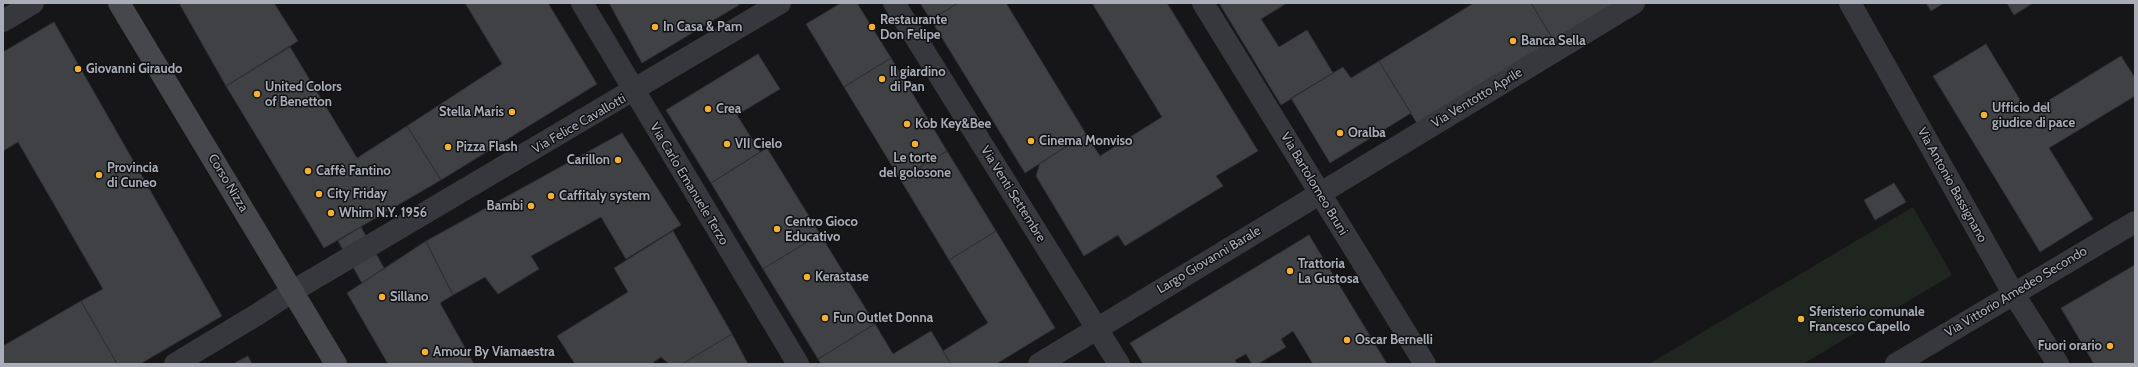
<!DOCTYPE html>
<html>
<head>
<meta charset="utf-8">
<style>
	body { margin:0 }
	#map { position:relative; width:2138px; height:367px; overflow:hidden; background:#161618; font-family:Cabin,sans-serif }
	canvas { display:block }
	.frame { position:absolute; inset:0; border:4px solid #a8adb8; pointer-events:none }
</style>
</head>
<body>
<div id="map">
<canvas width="2138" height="367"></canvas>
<div class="frame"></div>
</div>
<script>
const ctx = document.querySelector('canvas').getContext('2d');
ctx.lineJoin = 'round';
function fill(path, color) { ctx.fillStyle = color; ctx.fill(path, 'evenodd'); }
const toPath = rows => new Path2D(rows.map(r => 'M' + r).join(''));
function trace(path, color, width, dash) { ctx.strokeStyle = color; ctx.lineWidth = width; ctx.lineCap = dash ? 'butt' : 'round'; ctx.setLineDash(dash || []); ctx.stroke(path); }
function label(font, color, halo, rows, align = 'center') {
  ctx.font = font + ' Cabin,sans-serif'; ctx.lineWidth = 3; ctx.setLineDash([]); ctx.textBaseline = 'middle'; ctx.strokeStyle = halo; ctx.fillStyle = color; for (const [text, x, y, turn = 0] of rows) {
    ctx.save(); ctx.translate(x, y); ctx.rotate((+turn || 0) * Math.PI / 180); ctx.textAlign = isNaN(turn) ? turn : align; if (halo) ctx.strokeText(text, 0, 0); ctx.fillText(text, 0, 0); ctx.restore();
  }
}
fill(toPath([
	[1913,207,1952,275,1803,364,1649,364]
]), '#1e261f');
const building = toPath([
	[179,3,274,3,298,41,226,86,179,3],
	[465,3,548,3,597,84,441,180,407,126,502,64,465,3],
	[609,3,738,3,739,5,642,63,609,3],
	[841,3,857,3,891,58,844,87,806,24,841,3],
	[920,3,958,3,931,20,920,3],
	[958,3,1006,3,1086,134,1025,173,931,20,958,3],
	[1092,3,1167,3,1258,151,1216,176,1223,186,1125,246,1118,235,1084,256,1036,176,1040,163,1086,134,1100,156,1162,117,1092,3],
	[1219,3,1287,3,1261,19,1279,47,1307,30,1333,73,1281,105,1219,3],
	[1474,3,1531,3,1554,41,1418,125,1379,61,1474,3],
	[1531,3,1617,3,1554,41,1531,3],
	[1926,3,1944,3,1931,11,1926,3],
	[2007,3,2033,3,2014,15,2007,3],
	[54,22,222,316,140,364,117,364,81,301,103,289,18,142,3,151,3,52,54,22],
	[1986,44,2028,113,2121,56,2135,78,2135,96,2049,148,2093,219,2040,252,1933,76,1986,44],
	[290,47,357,158,407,126,441,180,324,248,226,86,290,47],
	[758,54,780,89,737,115,760,152,711,183,666,110,758,54],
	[891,58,947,151,900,179,844,87,891,58],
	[1379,61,1411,113,1330,163,1291,98,1343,67,1351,78,1379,61],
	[622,133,681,225,626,259,601,217,531,256,539,269,498,294,485,277,453,295,426,241,622,133],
	[767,148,820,234,763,269,711,183,767,148],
	[947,151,996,231,949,260,900,179,947,151],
	[1894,183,1906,202,1875,220,1864,200,1894,183],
	[361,227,384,268,362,283,338,241,361,227],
	[673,231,732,334,682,364,669,364,661,357,651,364,575,364,557,336,628,292,614,268,673,231],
	[996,231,1055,328,996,364,951,364,943,351,988,323,949,260,996,231],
	[820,234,875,324,818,359,763,269,820,234],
	[1309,235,1387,364,1313,364,1293,331,1281,339,1286,347,1258,364,1252,364,1246,354,1235,360,1237,364,1143,364,1130,343,1309,235],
	[426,241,453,295,440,303,474,364,388,364,347,293,426,241],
	[2135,265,2135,364,2094,364,2061,308,2135,265],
	[81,301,117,364,3,364,3,346,81,301],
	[875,324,893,354,931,331,951,364,821,364,818,359,875,324],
	[732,334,748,364,682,364,732,334],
	[248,356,252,364,233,364,248,356]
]);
fill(building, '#404145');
trace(building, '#303034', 1);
trace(toPath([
	[582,3,798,364],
	[894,3,1119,364],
	[1203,3,1425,364],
	[1850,3,2013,293,2058,364],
	[3,21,33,3],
	[175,364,258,314,293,291,780,3],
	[1039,364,1634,3],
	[1896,364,2135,222]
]), '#37383d', 22);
trace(toPath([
	[119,3,336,364]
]), '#45474d', 22);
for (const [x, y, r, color] of [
	[655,27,4,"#f2b134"],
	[872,27,4,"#f2b134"],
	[1513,41,4,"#f2b134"],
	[78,69,4,"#f2b134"],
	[882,79,4,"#f2b134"],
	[257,94,4,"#f2b134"],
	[708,109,4,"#f2b134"],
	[512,112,4,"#f2b134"],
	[1984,115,4,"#f2b134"],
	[907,124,4,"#f2b134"],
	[1340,133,4,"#f2b134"],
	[1031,141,4,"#f2b134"],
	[727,144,4,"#f2b134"],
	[915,144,4,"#f2b134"],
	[448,147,4,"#f2b134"],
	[618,160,4,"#f2b134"],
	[308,171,4,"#f2b134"],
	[99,175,4,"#f2b134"],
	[319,194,4,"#f2b134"],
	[551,196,4,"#f2b134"],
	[531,206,4,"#f2b134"],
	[331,213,4,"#f2b134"],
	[777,229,4,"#f2b134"],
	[1290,271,4,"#f2b134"],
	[807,277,4,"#f2b134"],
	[382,297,4,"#f2b134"],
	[825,318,4,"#f2b134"],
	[1801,319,4,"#f2b134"],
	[1347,340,4,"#f2b134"],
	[2110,346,4,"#f2b134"],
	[425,352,4,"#f2b134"]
]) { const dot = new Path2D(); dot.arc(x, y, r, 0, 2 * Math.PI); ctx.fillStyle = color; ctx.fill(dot); trace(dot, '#111113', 1.5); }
label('bold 13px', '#a8adb8', '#111113', [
	["Restaurante",880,20],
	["Don Felipe",880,35],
	["In Casa & Pam",663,27],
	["Banca Sella",1521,41],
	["Giovanni Giraudo",86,69],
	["Il giardino",890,72],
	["di Pan",890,87],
	["United Colors",265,87],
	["of Benetton",265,102],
	["Ufficio del",1992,108],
	["giudice di pace",1992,123],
	["Crea",716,109],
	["Stella Maris",504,112,"right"],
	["Kob Key&Bee",915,124],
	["Oralba",1348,133],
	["Cinema Monviso",1039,141],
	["VII Cielo",735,144],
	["Pizza Flash",456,147],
	["Le torte",915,158,"center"],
	["del golosone",915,173,"center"],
	["Carillon",610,160,"right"],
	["Provincia",107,168],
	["di Cuneo",107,183],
	["Caffè Fantino",316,171],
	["City Friday",327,194],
	["Caffitaly system",559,196],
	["Bambi",523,206,"right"],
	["Whim N.Y. 1956",339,213],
	["Centro Gioco",785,222],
	["Educativo",785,237],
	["Trattoria",1298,264],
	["La Gustosa",1298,279],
	["Kerastase",815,277],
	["Sillano",390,297],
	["Sferisterio comunale",1809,312],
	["Francesco Capello",1809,327],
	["Fun Outlet Donna",833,318],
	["Oscar Bernelli",1355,340],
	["Fuori orario",2102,346,"right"],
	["Amour By Viamaestra",433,352]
], 'left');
label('13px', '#a8adb8', '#111113', [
	["Via Ventotto Aprile",1477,98,-31],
	["Via Felice Cavallotti",579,124,-30],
	["Corso Nizza",228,183,59],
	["Via Carlo Emanuele Terzo",689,184,59],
	["Via Bartolomeo Bruni",1314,184,59],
	["Via Antonio Bassignano",1952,185,61],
	["Via Venti Settembre",1013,194,58],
	["Largo Giovanni Barale",1209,260,-31],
	["Via Vittorio Amedeo Secondo",2016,292,-31]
]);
</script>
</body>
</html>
